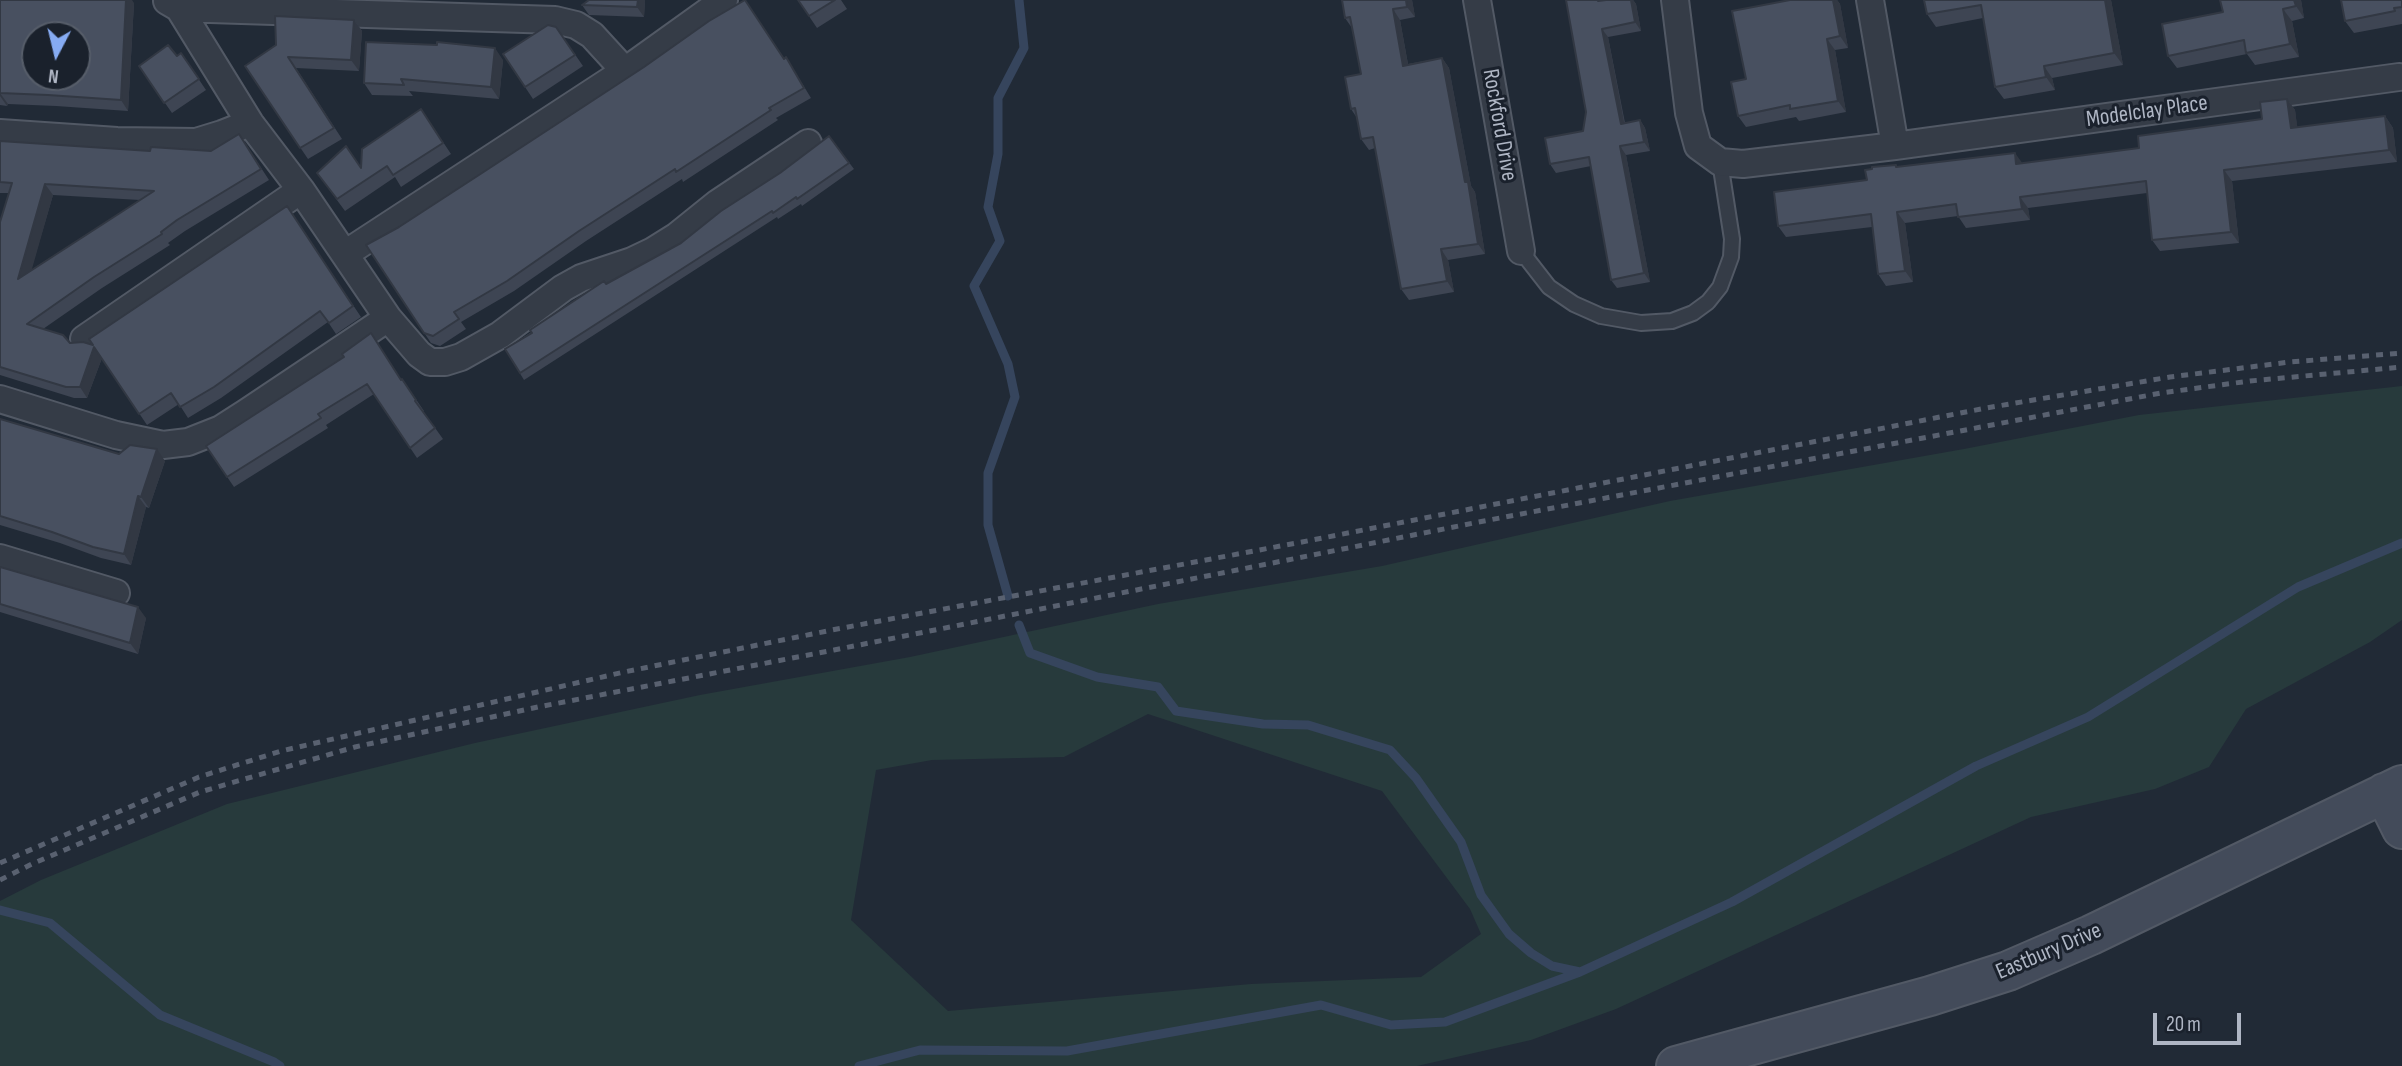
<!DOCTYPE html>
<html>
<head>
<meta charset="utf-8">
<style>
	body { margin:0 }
	#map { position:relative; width:2402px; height:1066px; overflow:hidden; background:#212a36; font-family:"Sofia Sans Condensed",sans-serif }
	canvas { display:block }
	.north { position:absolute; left:21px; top:21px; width:70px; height:70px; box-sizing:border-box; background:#1a212c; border:2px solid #565d69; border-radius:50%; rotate:187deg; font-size:19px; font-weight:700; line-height:28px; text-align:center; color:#afb6c4 }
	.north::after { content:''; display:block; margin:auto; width:24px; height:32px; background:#86abf2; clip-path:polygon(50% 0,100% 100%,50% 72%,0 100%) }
	.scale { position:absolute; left:2153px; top:1013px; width:88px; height:32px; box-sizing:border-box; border:4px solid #afb6c4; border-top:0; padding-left:9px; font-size:21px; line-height:24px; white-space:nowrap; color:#afb6c4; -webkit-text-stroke:5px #1a212c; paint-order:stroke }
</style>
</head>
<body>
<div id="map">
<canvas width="2402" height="1066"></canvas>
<div class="north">N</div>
<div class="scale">20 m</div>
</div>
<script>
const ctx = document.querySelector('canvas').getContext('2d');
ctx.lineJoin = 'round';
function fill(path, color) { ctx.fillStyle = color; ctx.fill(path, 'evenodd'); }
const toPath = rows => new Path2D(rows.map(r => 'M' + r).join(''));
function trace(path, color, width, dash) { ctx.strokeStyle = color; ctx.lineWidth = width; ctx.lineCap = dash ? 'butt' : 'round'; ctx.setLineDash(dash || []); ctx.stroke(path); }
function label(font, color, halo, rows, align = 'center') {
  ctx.font = font + ' "Sofia Sans Condensed",sans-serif'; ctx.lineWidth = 6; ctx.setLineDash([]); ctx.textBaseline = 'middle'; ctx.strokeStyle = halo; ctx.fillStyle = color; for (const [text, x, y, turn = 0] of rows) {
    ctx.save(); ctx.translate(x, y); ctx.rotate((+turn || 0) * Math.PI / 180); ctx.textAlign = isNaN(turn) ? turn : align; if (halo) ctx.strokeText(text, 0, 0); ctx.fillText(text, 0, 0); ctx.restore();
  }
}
fill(toPath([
	[2402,386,2402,620,2370,642,2246,709,2209,767,2155,789,2031,817,1616,1009,1531,1040,1417,1066,0,1066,0,901,41,880,227,804,475,743,700,695,910,657,1158,604,1382,566,1670,501,1964,449,2139,415],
	[1148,714,1382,791,1470,909,1481,934,1421,977,1251,984,948,1011,851,920,876,770,932,760,1064,757]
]), '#273a3c');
trace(toPath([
	[1008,596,988,525,988,473,1015,397,1008,364,974,286,1000,241,988,207,998,154,998,98,1024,48,1019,0],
	[1019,625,1030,653,1097,677,1158,687,1176,711,1263,724,1308,725,1390,750,1416,778,1461,842,1481,895,1509,934,1531,953,1552,966,1580,972],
	[0,910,50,923,160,1015,274,1062,280,1066],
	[859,1066,920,1050,1067,1051,1321,1005,1391,1025,1445,1022,1580,972,1732,902,1976,766,2088,717,2298,587,2402,543]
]), '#36455d', 9);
const lane = toPath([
	[1521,251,1549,287,1574,304,1601,316,1641,323,1672,321,1693,313,1708,302,1720,287,1731,257,1732,239,1720,162]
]);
const street = toPath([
	[1477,0,1521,251],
	[1675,0,1689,113,1698,146,1720,162,1743,164,1895,146,2399,77],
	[1870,0,1895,146],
	[167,1,179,8,555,20,576,25,592,35,625,71],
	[179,8,250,123,301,190,388,318,419,354,430,362,445,362,461,357,500,335,563,288,581,278,632,261,653,251,677,236,718,203,808,143],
	[0,133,117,141,196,142,222,134,250,123],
	[345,254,625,71,724,0],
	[84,339,301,190],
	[0,399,116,435,163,445,188,442,221,429,246,413,388,318],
	[0,558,116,593]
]);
const secondary = toPath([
	[2384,793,2402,829],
	[1676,1066,1930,996,2008,971,2091,935,2402,785]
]);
trace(lane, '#525965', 18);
trace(street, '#525965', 30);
trace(secondary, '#525965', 42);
trace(lane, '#353c47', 14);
trace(street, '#353c47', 26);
trace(secondary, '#434b5a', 38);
trace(toPath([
	[0,863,199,777,281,751,624,672,837,629,1302,542,1986,408,2170,377,2290,362,2402,353],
	[0,880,32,864,200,792,355,747,538,707,834,650,1484,521,2161,393,2250,381,2402,367]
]), '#596170', 5, [7, 7]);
fill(toPath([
	[0,0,134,3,128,111,56,106,8,104,7,106,0,105],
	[589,0,645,0,644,17,589,15,582,5],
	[798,0,841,0,847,9,817,28],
	[1412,0,1415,17,1400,20,1408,64,1442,58,1449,68,1471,186,1475,192,1485,254,1448,260,1454,292,1409,300,1401,289,1375,148,1369,150,1361,139,1357,118,1351,109,1361,74,1352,28,1345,18],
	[1566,0,1633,0,1636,4,1641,31,1608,37,1625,123,1640,120,1645,128,1650,151,1626,155,1650,282,1617,288,1611,280,1591,166,1556,173,1550,164,1583,131,1586,112],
	[1790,0,1837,0,1840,4,1848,48,1835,50,1846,112,1799,121,1796,117,1746,127,1738,116,1746,79],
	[1924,0,2111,0,2123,65,2052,78,2055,90,2004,99,1995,87,1983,18,1936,27,1927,14],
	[2220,0,2301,0,2304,18,2292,21,2299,57,2255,65,2247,54,2177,68,2168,56,2223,12],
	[2402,0,2402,24,2354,33,2345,21],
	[354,20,362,31,359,71,296,68,342,139,308,159,245,66,276,45],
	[556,27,583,66,533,99,503,54],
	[437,45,503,60,499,99,409,91,413,96,372,95,364,83],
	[181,53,206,90,172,113,139,66,177,56],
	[786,57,811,98,776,118,778,120,683,182,682,179,586,241,514,291,461,322,466,329,440,346,431,343,366,245],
	[2287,99,2295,110,2297,127,2385,116,2393,128,2397,162,2232,181,2239,243,2160,251,2152,240,2147,193,2028,208,2030,220,1966,228,1958,216,1905,223,1913,282,1886,286,1878,274,1872,227,1786,237,1778,226,1896,165,1897,167,2022,163,2139,148,2262,119],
	[421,109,451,154,401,187,395,177,345,211,317,173,361,168],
	[239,134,269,180,185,231,168,243,170,245,102,288,43,329,70,343,93,345,287,206,361,317,336,334,328,322,221,398,188,418,179,404,147,425,102,358,87,398,74,398,0,375,0,222,9,193,0,193,0,141,150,151,211,151],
	[53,195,140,200,31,270],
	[829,136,854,169,802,206,801,204,778,219,777,217,524,380,505,349,606,284,681,243,780,173],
	[371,333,401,380,402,379,424,411,423,411,443,439,417,458,374,394,326,425,328,428,234,487,206,446,344,357],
	[0,419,119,454,165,461,149,508,146,507,131,565,101,558,60,543,0,525],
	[0,567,146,618,138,654,0,612]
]), '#3e4553');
fill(toPath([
	[126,0,132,0,134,3,128,111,121,100],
	[638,0,645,0,644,17,637,7],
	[1406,0,1412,0,1415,17,1407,7],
	[1631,0,1633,0,1636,4,1641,31,1635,22],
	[1833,0,1837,0,1840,4,1848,48,1840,36],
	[2105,0,2111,0,2123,65,2114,53],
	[2294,0,2301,0,2304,18,2296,6],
	[1393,9,1400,20,1410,76,1403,66],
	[2283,9,2292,21,2299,57,2290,44],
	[354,20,362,31,359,71,351,60],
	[1602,29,1608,37,1626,132,1621,124],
	[1827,39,1835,50,1846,112,1838,101],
	[495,48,503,60,499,99,491,87],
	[1442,58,1449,68,1471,186,1475,192,1485,254,1478,244,1465,182],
	[2044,66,2052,78,2055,90,2046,77],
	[0,93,8,104,7,106,0,96],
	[2287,99,2295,110,2299,139,2291,128],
	[2385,116,2393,128,2397,162,2389,150],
	[1640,120,1645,128,1650,151,1644,142],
	[1620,146,1626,155,1650,282,1644,273],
	[2015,153,2023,164,2016,164],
	[2224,170,2232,181,2239,243,2231,232],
	[45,184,53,195,26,290,18,279],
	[2020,197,2028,208,2030,220,2022,209],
	[1897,212,1905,223,1913,282,1905,271],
	[1441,249,1448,260,1454,292,1447,281],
	[94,347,102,358,87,398,80,387],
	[157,449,165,461,149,508,141,497],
	[138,496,146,507,131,565,124,554],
	[138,607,146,618,138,654,130,643]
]), '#323843');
const building = toPath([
	[0,0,126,0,121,100,48,95,0,93,0,0],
	[35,35,77,35,77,77,35,77,35,35],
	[589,0,638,0,637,7,582,5,589,0],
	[745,0,784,59,786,57,804,88,769,108,771,110,676,172,675,169,579,231,507,281,454,312,459,319,433,336,424,333,366,245,399,227,482,173,644,67,709,21,745,0],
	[798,0,835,0,809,16,798,0],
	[1342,0,1406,0,1407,7,1393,9,1403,66,1442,58,1465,182,1468,182,1478,244,1441,249,1447,281,1401,289,1373,137,1361,139,1355,108,1351,109,1345,77,1361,74,1350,17,1345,18,1342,0],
	[1566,0,1598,0,1598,1,1606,0,1631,0,1635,22,1602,29,1621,124,1640,120,1644,142,1620,146,1644,273,1611,280,1589,157,1550,164,1545,138,1583,131,1586,112,1566,0],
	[1790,0,1833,0,1840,36,1827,39,1838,101,1790,109,1790,105,1738,116,1731,82,1746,79,1732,11,1790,0],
	[1924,0,2105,0,2114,53,2044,66,2046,77,1995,87,1981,5,1927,14,1924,0],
	[2220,0,2294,0,2296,6,2283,9,2290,44,2246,53,2244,40,2168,56,2162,24,2223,12,2220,0],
	[2341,0,2402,0,2402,7,2394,8,2395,11,2345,21,2341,0],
	[275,16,354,20,351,60,288,57,334,128,300,148,245,66,276,45,275,16],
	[548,25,556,27,575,55,525,87,503,54,548,25],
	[366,42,437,45,437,42,495,48,491,87,401,79,404,85,364,83,366,42],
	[168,45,177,56,181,53,199,79,164,103,139,66,168,45],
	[2287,99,2291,128,2385,116,2389,150,2224,170,2231,232,2152,240,2146,181,2020,197,2022,209,1958,217,1956,204,1897,212,1905,271,1878,274,1871,214,1778,226,1774,192,1867,180,1865,170,1872,169,1872,167,1896,165,1896,167,2015,153,2016,164,2139,148,2138,136,2262,119,2260,102,2287,99],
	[421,109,443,143,393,175,387,166,337,199,317,173,346,146,361,168,362,149,421,109],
	[239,134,261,169,177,220,161,232,162,234,94,277,27,324,63,335,70,343,83,342,93,345,89,339,287,206,353,306,329,323,320,311,214,387,180,407,171,393,139,414,94,347,80,387,66,387,0,367,0,222,12,183,0,182,0,141,150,151,151,147,211,151,239,134],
	[45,184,154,191,18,279,45,184],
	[829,136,849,163,797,199,796,197,773,213,772,211,520,373,505,349,532,333,530,330,604,281,606,284,681,243,721,211,780,173,829,136],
	[371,333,401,380,402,379,416,400,415,401,435,428,410,448,367,384,318,414,321,418,227,477,206,446,344,357,342,354,371,333],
	[0,419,119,454,130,445,157,449,141,497,138,496,124,554,93,547,52,532,0,516,0,419],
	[0,567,138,607,130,643,0,604,0,567]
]);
fill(building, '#485060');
trace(building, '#323843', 2);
label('23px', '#afb6c4', '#1a212c', [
	["Modelclay Place",2147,112,-8],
	["Rockford Drive",1499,125,80],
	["Eastbury Drive",2049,952,-23]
]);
</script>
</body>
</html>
